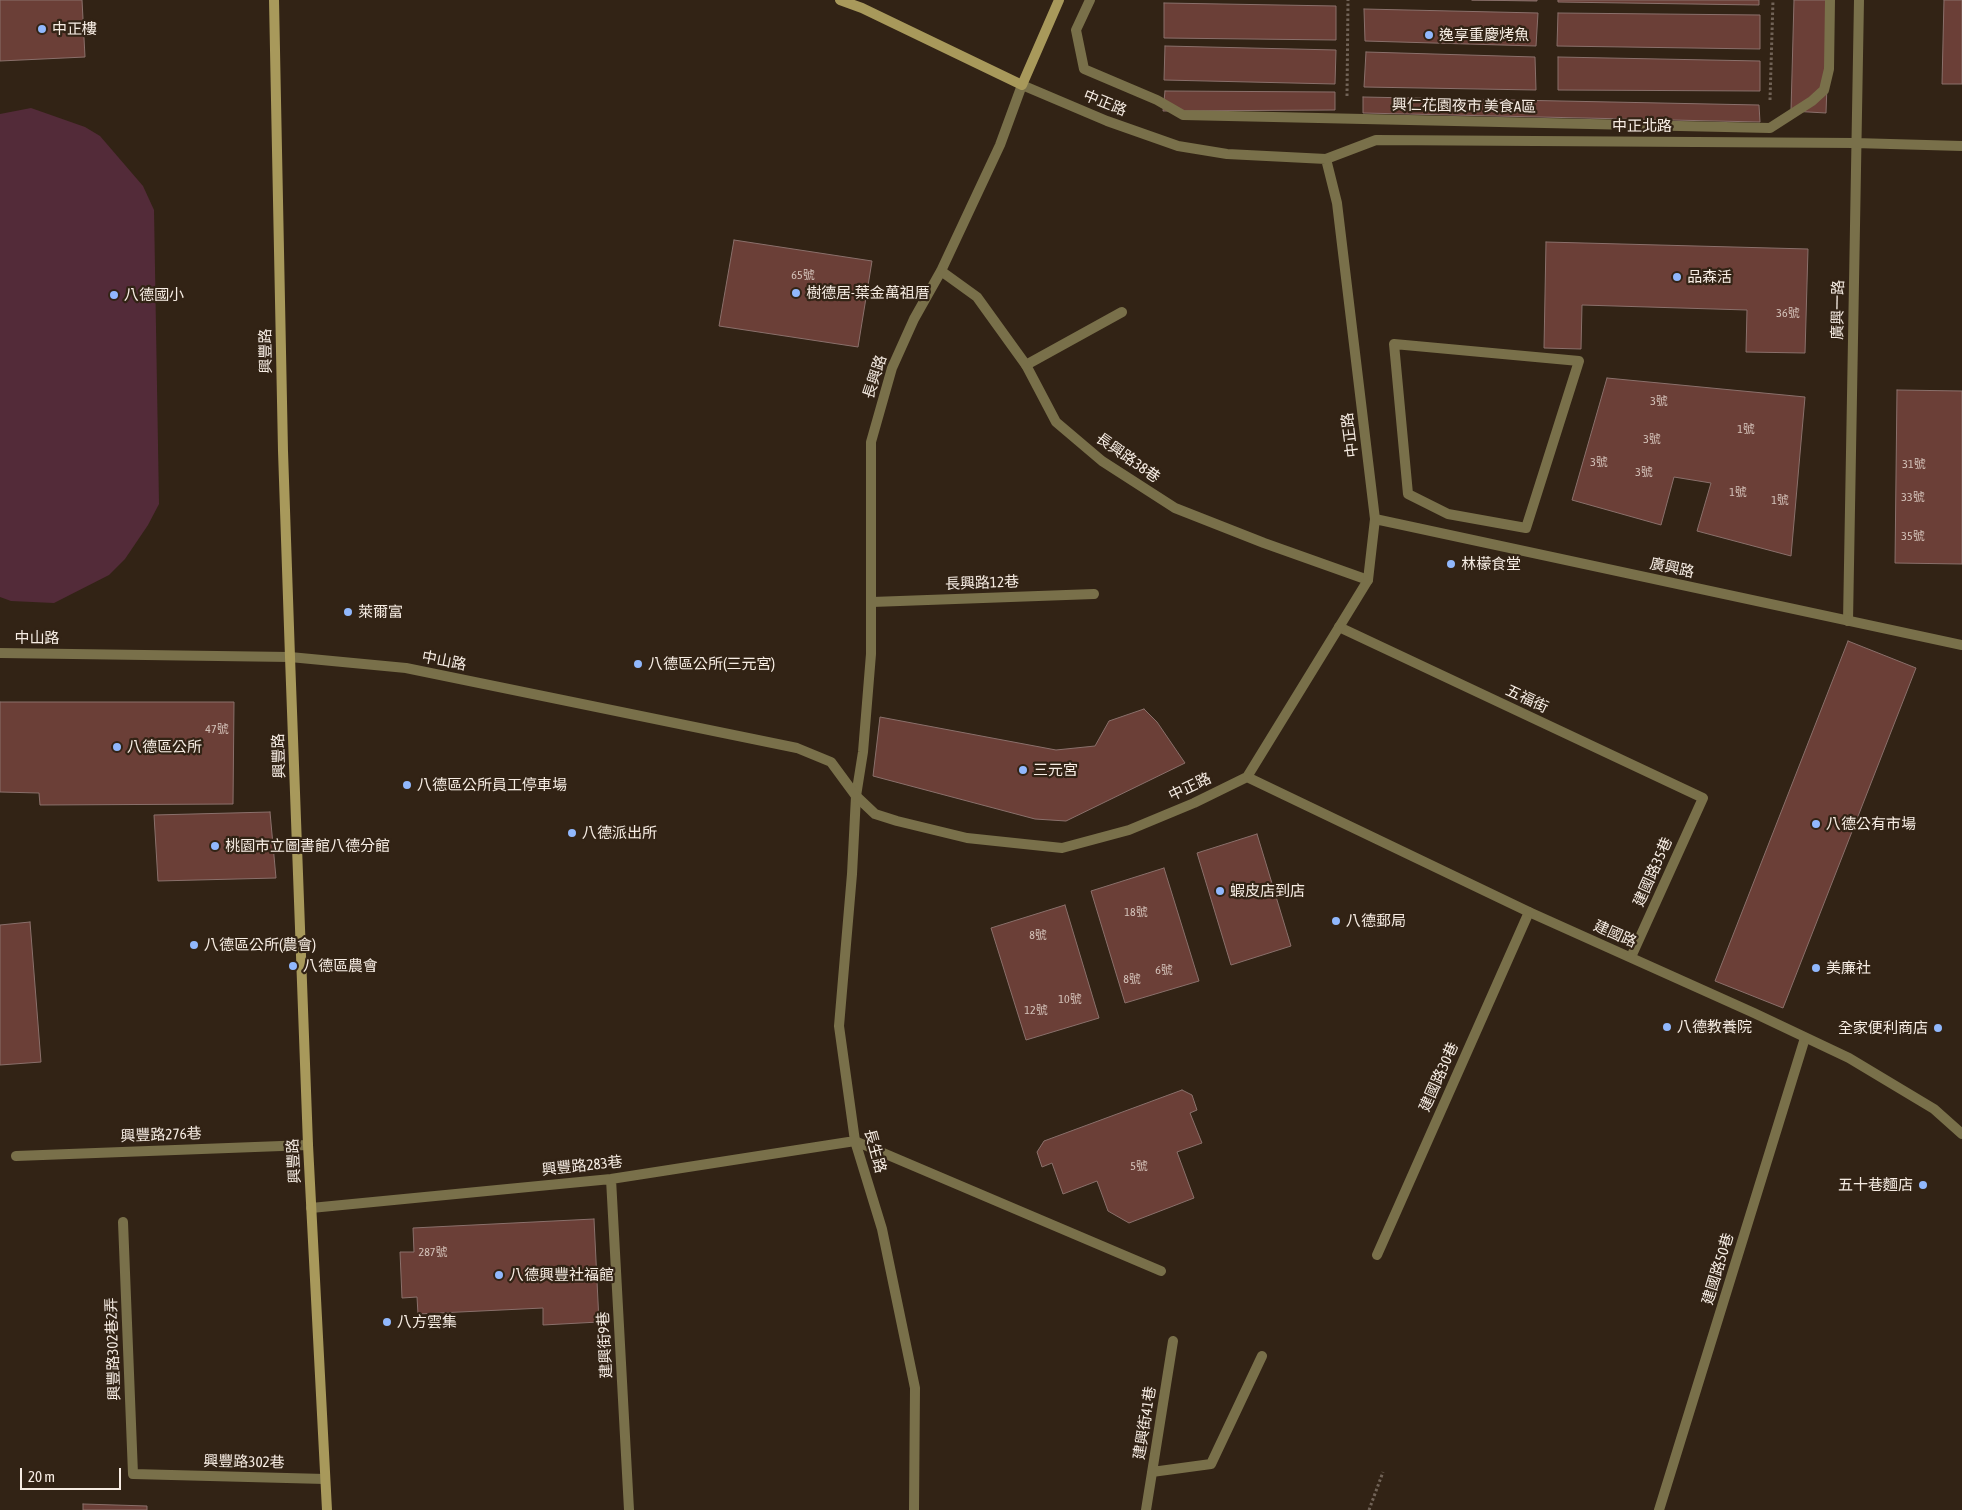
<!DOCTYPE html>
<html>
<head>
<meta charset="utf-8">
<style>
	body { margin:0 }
	#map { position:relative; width:1962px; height:1510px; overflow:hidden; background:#322315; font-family:"Asap Condensed",sans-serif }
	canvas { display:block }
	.scale { position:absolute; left:20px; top:1468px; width:101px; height:22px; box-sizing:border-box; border:2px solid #f6ece3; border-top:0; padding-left:6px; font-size:15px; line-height:18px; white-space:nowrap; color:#f6ece3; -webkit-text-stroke:4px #322315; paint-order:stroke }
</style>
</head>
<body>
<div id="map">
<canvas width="1962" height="1510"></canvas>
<div class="scale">20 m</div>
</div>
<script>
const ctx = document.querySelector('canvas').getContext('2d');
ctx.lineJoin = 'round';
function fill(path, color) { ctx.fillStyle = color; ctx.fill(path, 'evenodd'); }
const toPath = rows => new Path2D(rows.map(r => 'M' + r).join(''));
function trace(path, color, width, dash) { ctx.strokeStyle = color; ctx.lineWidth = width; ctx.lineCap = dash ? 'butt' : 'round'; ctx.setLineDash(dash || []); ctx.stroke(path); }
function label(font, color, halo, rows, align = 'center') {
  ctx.font = font + ' "Asap Condensed","Noto Sans TC",sans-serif'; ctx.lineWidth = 4.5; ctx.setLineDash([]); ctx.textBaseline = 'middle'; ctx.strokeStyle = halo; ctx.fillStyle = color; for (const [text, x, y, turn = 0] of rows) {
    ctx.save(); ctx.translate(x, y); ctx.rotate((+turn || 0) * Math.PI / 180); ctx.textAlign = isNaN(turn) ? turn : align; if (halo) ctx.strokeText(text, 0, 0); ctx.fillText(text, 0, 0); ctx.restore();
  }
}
fill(toPath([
	[31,108,85,127,100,136,143,186,154,210,159,504,148,525,125,559,109,575,54,603,11,601,0,597,0,114]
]), '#532b39');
const building = toPath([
	[0,0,82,0,85,57,0,61,0,0],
	[1472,0,1537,0,1537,1,1472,0],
	[1558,0,1759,0,1759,5,1558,2,1558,0],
	[1794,0,1830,0,1826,113,1791,111,1794,0],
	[1944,0,1962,0,1962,84,1942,84,1944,0],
	[1164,3,1336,6,1336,40,1164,38,1164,3],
	[1364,9,1538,13,1536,46,1365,41,1364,9],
	[1558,13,1760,15,1760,49,1557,46,1558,13],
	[1165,46,1336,50,1335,84,1164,80,1165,46],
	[1366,52,1535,57,1536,90,1364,87,1366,52],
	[1558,57,1760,61,1760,91,1558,90,1558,57],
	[1165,91,1335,92,1335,110,1163,111,1165,91],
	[1363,97,1759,105,1760,122,1363,113,1363,97],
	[734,240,872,261,858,347,719,326,734,240],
	[1546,242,1808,249,1805,353,1746,352,1747,310,1582,305,1581,349,1544,348,1546,242],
	[1607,378,1805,397,1791,556,1697,531,1711,483,1674,477,1661,525,1572,500,1607,378],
	[1897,390,1962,391,1962,564,1895,563,1897,390],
	[1848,641,1916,668,1783,1008,1715,981,1848,641],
	[0,702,234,702,233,804,40,805,39,793,0,792,0,702],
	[1144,709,1157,722,1185,763,1066,821,1035,819,873,776,880,717,1056,750,1095,746,1109,721,1144,709],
	[270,812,276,878,158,881,154,815,270,812],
	[1257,834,1291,946,1231,965,1197,853,1257,834],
	[1164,868,1199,981,1125,1003,1091,891,1164,868],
	[1065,905,1099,1018,1026,1040,991,928,1065,905],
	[30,922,41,1062,0,1065,0,925,30,922],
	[1182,1090,1192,1095,1197,1110,1190,1113,1202,1143,1177,1152,1194,1198,1129,1223,1108,1211,1097,1181,1063,1194,1052,1163,1042,1167,1037,1152,1044,1141,1182,1090],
	[594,1219,599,1322,543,1325,543,1308,418,1314,417,1297,402,1298,400,1252,414,1252,413,1228,594,1219],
	[83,1504,147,1506,147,1510,83,1510,83,1504]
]);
fill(building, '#6b3f37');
trace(building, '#8a706b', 1);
trace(toPath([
	[1347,96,1348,0],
	[1770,100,1773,0],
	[1369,1510,1383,1472]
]), '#716357', 3, [2.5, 2.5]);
trace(toPath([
	[1026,365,1122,312],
	[872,602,1094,594],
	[1339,627,1703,798,1631,957],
	[855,1141,1161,1271],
	[16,1156,308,1145],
	[123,1222,133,1474,325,1479],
	[1377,1255,1529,912],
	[1152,1472,1211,1464,1262,1356],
	[1146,1510,1173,1341],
	[1659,1510,1805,1038]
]), '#79704a', 10);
trace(toPath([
	[1090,0,1076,30,1084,69,1157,100,1183,115,1770,128,1812,101,1824,90,1829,69,1830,0],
	[1394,344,1579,361,1526,528,1448,514,1408,494,1394,344]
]), '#79704a', 10);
trace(toPath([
	[1326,159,1376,140,1855,143,1962,146],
	[941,271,977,297,1026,365,1056,422,1102,461,1175,508,1264,543,1368,580],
	[1848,621,1859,0],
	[611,1179,629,1510],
	[311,1208,611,1179,855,1141],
	[914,1510,915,1388,882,1229,855,1141,839,1026,852,874,856,796,863,752,871,654,871,442,892,368,914,319,941,271,1000,145,1022,85]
]), '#79704a', 10);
trace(toPath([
	[1375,519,1962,645],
	[0,653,290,657,406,668,797,748,831,762,856,796,875,814,897,821,967,838,1062,848,1129,830,1194,803,1247,777,1368,580,1375,519,1337,203,1326,159,1227,154,1178,146,1107,121,1022,85],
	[1247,777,1529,912,1754,1013,1849,1058,1934,1109,1962,1134]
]), '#79704a', 10);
trace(toPath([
	[274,0,283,451,290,657,308,1145,327,1510],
	[840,0,862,8,1022,85,1059,0]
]), '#a8995b', 10);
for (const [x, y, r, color] of [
	[42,29,5,"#91b8fd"],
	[1429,35,5,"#91b8fd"],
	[1677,277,5,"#91b8fd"],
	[796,293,5,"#91b8fd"],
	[114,295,5,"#91b8fd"],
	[1451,564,5,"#91b8fd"],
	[348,612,5,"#91b8fd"],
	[638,664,5,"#91b8fd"],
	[117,747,5,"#91b8fd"],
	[1023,770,5,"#91b8fd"],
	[407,785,5,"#91b8fd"],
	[1816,824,5,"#91b8fd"],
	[572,833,5,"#91b8fd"],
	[215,846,5,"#91b8fd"],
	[1220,891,5,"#91b8fd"],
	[1336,921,5,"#91b8fd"],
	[194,945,5,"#91b8fd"],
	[293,966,5,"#91b8fd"],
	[1816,968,5,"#91b8fd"],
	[1667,1027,5,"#91b8fd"],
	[1938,1028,5,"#91b8fd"],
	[1923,1185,5,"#91b8fd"],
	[499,1275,5,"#91b8fd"],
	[387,1322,5,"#91b8fd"]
]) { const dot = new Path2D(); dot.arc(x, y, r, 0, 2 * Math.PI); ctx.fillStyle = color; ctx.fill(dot); trace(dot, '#322315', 2); }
label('12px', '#d3c1b8', null, [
	["65號",803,275],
	["36號",1788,313],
	["3號",1659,401],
	["1號",1746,429],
	["3號",1652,439],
	["3號",1599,462],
	["31號",1914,464],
	["3號",1644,472],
	["1號",1738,492],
	["33號",1913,497],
	["1號",1780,500],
	["35號",1913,536],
	["47號",217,729],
	["18號",1136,912],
	["8號",1038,935],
	["6號",1164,970],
	["8號",1132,979],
	["10號",1070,999],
	["12號",1036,1010],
	["5號",1139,1166],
	["287號",433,1252]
]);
label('15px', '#f6ece3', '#322315', [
	["中正樓",52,29],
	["逸享重慶烤魚",1439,35],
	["品森活",1687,277],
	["樹德居-葉金萬祖厝",806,293],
	["八德國小",124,295],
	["林檬食堂",1461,564],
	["萊爾富",358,612],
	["八德區公所(三元宮)",648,664],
	["八德區公所",127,747],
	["三元宮",1033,770],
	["八德區公所員工停車場",417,785],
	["八德公有市場",1826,824],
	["八德派出所",582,833],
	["桃園市立圖書館八德分館",225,846],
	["蝦皮店到店",1230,891],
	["八德郵局",1346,921],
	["八德區公所(農會)",204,945],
	["八德區農會",303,966],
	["美廉社",1826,968],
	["八德教養院",1677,1027],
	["全家便利商店",1928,1028,"right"],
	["五十巷麵店",1913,1185,"right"],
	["八德興豐社福館",509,1275],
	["八方雲集",397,1322]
], 'left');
label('15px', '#f6ece3', '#322315', [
	["中正路",1105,103,22],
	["興仁花園夜市 美食A區",1464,106,1],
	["中正北路",1642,126],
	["廣興一路",1838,310,-89],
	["興豐路",266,351,-91],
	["長興路",875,377,-72],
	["中正路",1350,435,-97],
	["長興路38巷",1128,458,35],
	["廣興路",1672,568,12],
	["長興路12巷",982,583,-2],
	["中山路",37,638],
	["中山路",444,661,11],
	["五福街",1527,699,25],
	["興豐路",279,756,-92],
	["中正路",1190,787,-25],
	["建國路35巷",1653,872,-66],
	["建國路",1615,934,24],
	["建國路30巷",1439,1077,-66],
	["興豐路276巷",161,1135,-2],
	["長生路",875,1151,75],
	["興豐路",294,1161,-93],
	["興豐路283巷",582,1166,-6],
	["建國路50巷",1718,1269,-73],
	["建興街9巷",605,1345,-93],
	["興豐路302巷2弄",113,1349,-92],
	["建興街41巷",1145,1423,-81],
	["興豐路302巷",244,1462,1]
]);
</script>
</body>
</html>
